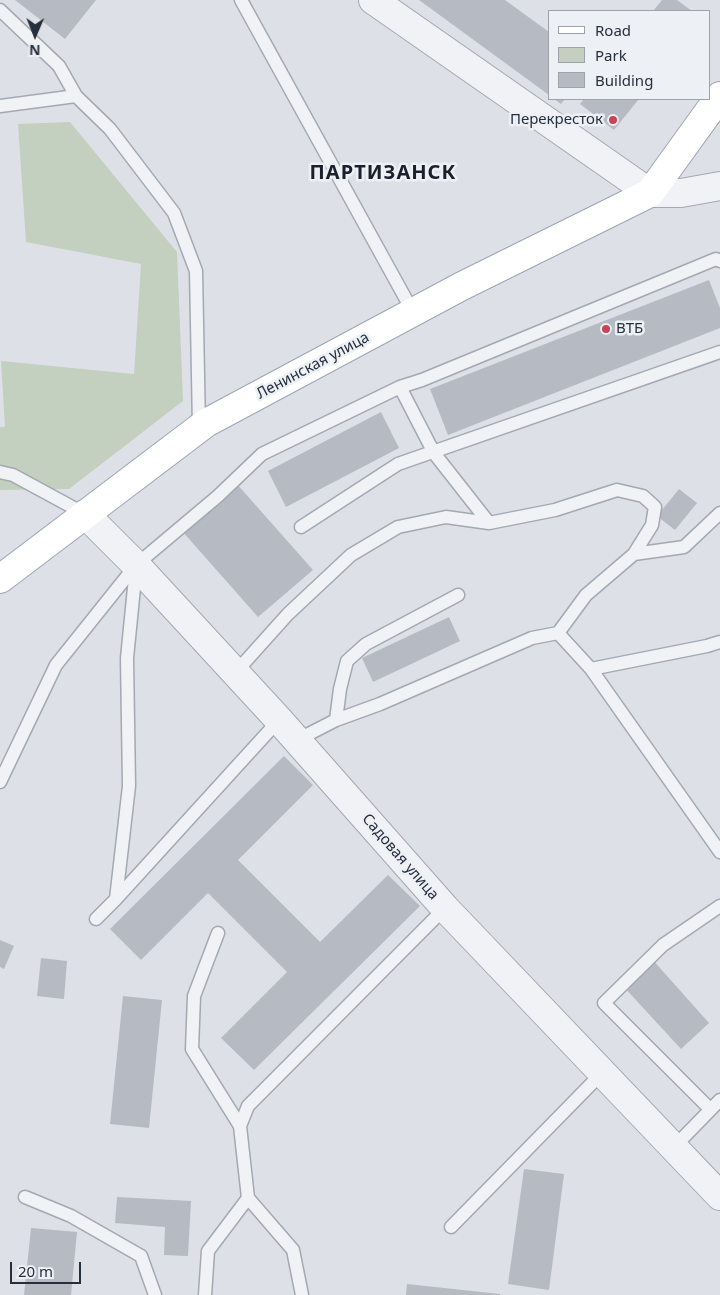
<!DOCTYPE html>
<html>
<head>
<meta charset="utf-8">
<style>
	body { margin:0 }
	#map { position:relative; width:720px; height:1295px; overflow:hidden; background:#dde1e7; font-family:"Noto Sans",sans-serif }
	canvas { display:block }
	.legend { position:absolute; left:548px; top:10px; width:162px; height:90px; box-sizing:border-box; background:#edf0f4; border:1px solid #9ea3ab; margin:0; padding:6px 9px; list-style:none; font-size:15px; color:#272f3d }
	.legend li { display:flex; align-items:center; gap:10px; height:25px }
	.legend b { width:25px; border:1px solid #9ea3ab }
	.north { position:absolute; left:10px; top:10px; width:50px; height:50px; -webkit-text-stroke:4px #edf0f4; paint-order:stroke; rotate:181deg; font-size:14px; font-weight:700; line-height:20px; text-align:center; color:#272f3d }
	.north::after { content:''; display:block; margin:auto; width:18px; height:22px; background:#272f3d; clip-path:polygon(50% 0,100% 100%,50% 72%,0 100%) }
	.scale { position:absolute; left:10px; top:1262px; width:71px; height:22px; box-sizing:border-box; border:2px solid #272f3d; border-top:0; padding-left:6px; font-size:15px; line-height:18px; white-space:nowrap; color:#272f3d; -webkit-text-stroke:4px #edf0f4; paint-order:stroke }
</style>
</head>
<body>
<div id="map">
<canvas width="720" height="1295"></canvas>
<ul class="legend">
<li><b style="height:6px;background:#fff"></b>Road</li>
<li><b style="height:14px;background:#c3d0bf"></b>Park</li>
<li><b style="height:14px;background:#b5bac3"></b>Building</li>
</ul>
<div class="north">N</div>
<div class="scale">20 m</div>
</div>
<script>
const ctx = document.querySelector('canvas').getContext('2d');
ctx.lineJoin = 'round';
function fill(path, color) { ctx.fillStyle = color; ctx.fill(path, 'evenodd'); }
const toPath = rows => new Path2D(rows.map(r => 'M' + r).join(''));
function trace(path, color, width, dash) { ctx.strokeStyle = color; ctx.lineWidth = width; ctx.lineCap = dash ? 'butt' : 'round'; ctx.setLineDash(dash || []); ctx.stroke(path); }
function label(font, color, halo, rows, align = 'center') {
  ctx.font = font + ' "Noto Sans",sans-serif'; ctx.lineWidth = 5; ctx.setLineDash([]); ctx.textBaseline = 'middle'; ctx.strokeStyle = halo; ctx.fillStyle = color; for (const [text, x, y, turn = 0] of rows) {
    ctx.save(); ctx.translate(x, y); ctx.rotate((+turn || 0) * Math.PI / 180); ctx.textAlign = isNaN(turn) ? turn : align; if (halo) ctx.strokeText(text, 0, 0); ctx.fillText(text, 0, 0); ctx.restore();
  }
}
fill(toPath([
	[70,122,177,252,183,401,69,489,0,490,0,427,5,427,1,361,134,374,141,264,26,242,18,124]
]), '#c3d0bf');
fill(toPath([
	[15,0,96,0,65,39],
	[419,0,505,0,549,32,549,95],
	[662,0,677,0,692,11,653,11],
	[554,99,565,99,561,104],
	[584,99,639,99,614,130,580,104],
	[709,280,720,308,720,328,448,435,430,389],
	[381,412,399,448,286,507,268,471],
	[236,483,313,570,258,617,182,531],
	[679,489,697,503,675,530,657,516],
	[449,617,460,641,373,682,362,658],
	[284,756,313,785,238,860,320,942,388,875,420,906,254,1070,221,1038,287,972,208,893,141,960,110,929],
	[0,940,14,946,4,969,0,967],
	[41,958,67,961,64,999,37,996],
	[652,959,709,1023,681,1049,623,986],
	[123,996,162,1000,149,1128,110,1124],
	[524,1169,564,1174,549,1290,508,1284],
	[117,1197,191,1201,188,1256,164,1255,165,1227,115,1223],
	[31,1228,77,1232,71,1295,24,1295],
	[407,1284,500,1294,500,1295,406,1295]
]), '#b5bac3');
const service = toPath([
	[241,0,413,312],
	[0,10,59,66,76,96],
	[0,106,76,96,110,129,174,213,196,271,199,427],
	[400,387,434,453,489,523],
	[0,472,13,475,85,514],
	[301,527,398,464,720,352],
	[634,554,684,547,720,513],
	[591,669,707,646,720,642],
	[235,673,288,614,351,555,398,527,446,517,489,523,555,510,617,490,643,496,655,507,652,525,634,554,586,595,558,633],
	[336,720,340,689,347,661,366,644,458,595],
	[297,740,336,720,380,704,532,638,558,633,591,669,720,852],
	[0,782,56,665,136,565,218,496,262,454,400,387,422,380,716,259,720,261],
	[116,899,129,786,127,658,136,568],
	[96,919,116,899,279,720],
	[218,933,194,996,192,1049,240,1126],
	[710,1109,604,1003,663,945,720,906],
	[674,1147,720,1100],
	[25,1197,71,1216,141,1256,155,1295],
	[248,1198,293,1250,302,1295],
	[451,1227,603,1072],
	[205,1295,208,1251,248,1198,240,1126,248,1106,445,908]
]);
const tertiary = toPath([
	[373,0,650,193,681,193,720,186],
	[85,514,136,565,279,720,445,908,720,1196]
]);
const primary = toPath([
	[0,579,206,423,462,286,650,193,720,96]
]);
trace(service, '#a3a8b1', 15);
trace(tertiary, '#a3a8b1', 30);
trace(primary, '#9da5b2', 30);
trace(service, '#f0f2f5', 12);
trace(tertiary, '#f0f2f5', 28);
trace(primary, '#fff', 28);
for (const [x, y, r, color] of [
	[613,120,5,"#c94555"],
	[606,329,5,"#c94555"]
]) { const dot = new Path2D(); dot.arc(x, y, r, 0, 2 * Math.PI); ctx.fillStyle = color; ctx.fill(dot); trace(dot, '#edf0f4', 2); }
label('15px', '#272f3d', '#edf0f4', [
	["Перекресток",603,120],
	["ВТБ",616,329,"left"]
], 'right');
label('15px', '#272f3d', '#edf0f4', [
	["Ленинская улица",313,366,-28],
	["Садовая улица",400,857,49]
]);
ctx.letterSpacing = '1px';
label('bold 20px', '#1a202d', '#edf0f4', [
	["ПАРТИЗАНСК",383,173]
]);
ctx.letterSpacing = '0px';
</script>
</body>
</html>
